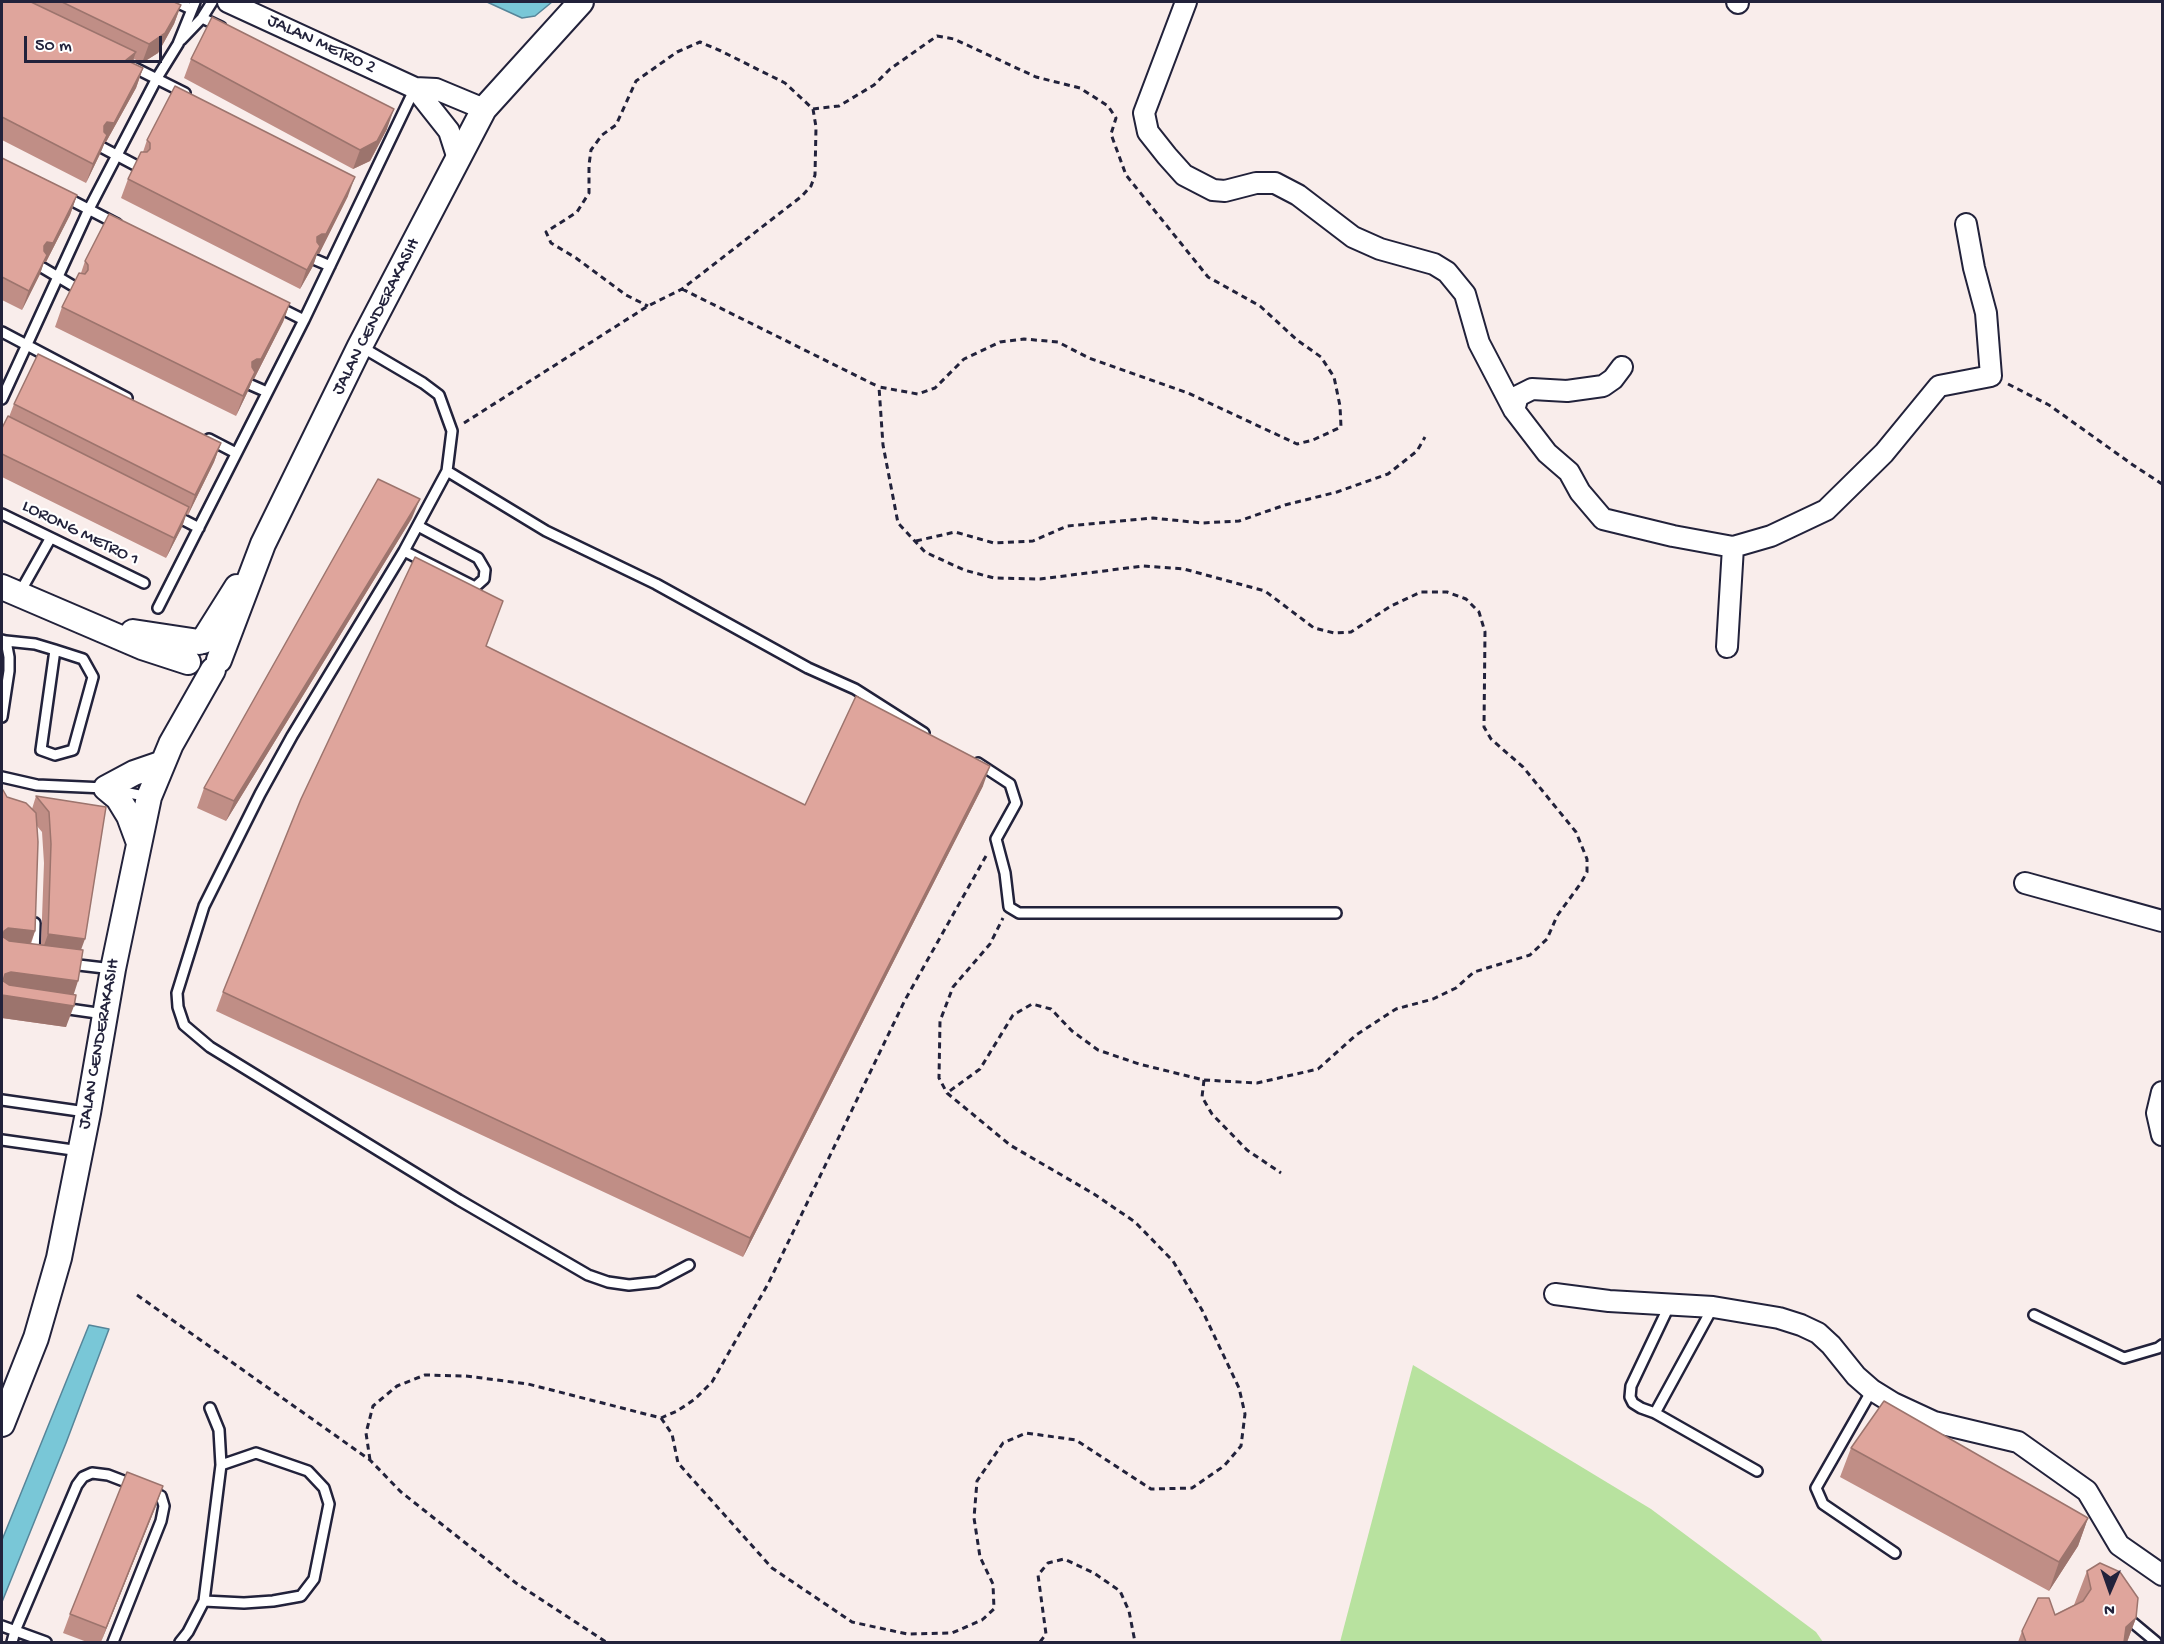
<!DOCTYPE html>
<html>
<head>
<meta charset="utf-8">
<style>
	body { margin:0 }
	#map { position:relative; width:2164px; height:1644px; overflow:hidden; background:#f9edeb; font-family:"Gochi Hand",sans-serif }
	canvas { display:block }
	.frame { position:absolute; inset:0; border:3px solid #22223b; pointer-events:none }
	.north { position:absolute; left:2080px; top:1560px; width:60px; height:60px; -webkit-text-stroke:4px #fff; paint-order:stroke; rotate:182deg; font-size:16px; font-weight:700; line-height:24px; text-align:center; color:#22223b }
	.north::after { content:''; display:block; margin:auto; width:21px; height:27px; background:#22223b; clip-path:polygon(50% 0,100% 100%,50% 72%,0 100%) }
	.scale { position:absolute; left:24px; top:36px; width:138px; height:27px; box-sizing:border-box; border:3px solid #22223b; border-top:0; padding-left:8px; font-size:18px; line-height:21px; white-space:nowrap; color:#22223b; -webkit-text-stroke:4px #fff; paint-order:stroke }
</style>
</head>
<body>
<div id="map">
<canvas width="2164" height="1644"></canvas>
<div class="frame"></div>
<div class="north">N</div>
<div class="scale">50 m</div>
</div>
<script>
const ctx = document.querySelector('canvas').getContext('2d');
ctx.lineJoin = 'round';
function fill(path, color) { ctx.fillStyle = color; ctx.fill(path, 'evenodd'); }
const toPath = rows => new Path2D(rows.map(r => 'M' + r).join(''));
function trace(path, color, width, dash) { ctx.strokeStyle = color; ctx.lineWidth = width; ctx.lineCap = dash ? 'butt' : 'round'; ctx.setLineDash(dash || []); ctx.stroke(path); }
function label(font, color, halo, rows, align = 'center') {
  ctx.font = font + ' "Gochi Hand",sans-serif'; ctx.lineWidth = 4.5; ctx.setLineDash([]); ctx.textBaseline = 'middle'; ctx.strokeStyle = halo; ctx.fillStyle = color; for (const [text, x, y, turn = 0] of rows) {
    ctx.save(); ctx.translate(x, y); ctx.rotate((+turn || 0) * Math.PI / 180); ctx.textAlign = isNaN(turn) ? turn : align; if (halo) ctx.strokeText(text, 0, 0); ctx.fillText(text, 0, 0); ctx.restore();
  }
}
fill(toPath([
	[1413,1365,1651,1509,1816,1632,1823,1642,1340,1642]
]), '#b8e29f');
const water = toPath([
	[487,2,552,2,535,16,522,18,487,2],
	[89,1325,109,1329,66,1443,2,1602,2,1540,89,1325]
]);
fill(water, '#79c7d7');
trace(water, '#568599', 1.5);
const service = toPath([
	[176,2,191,9],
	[202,18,221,27],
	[181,40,202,18,212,2],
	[131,66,185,93],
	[103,148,137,166],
	[65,197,117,224],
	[316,260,330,266],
	[43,268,75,287],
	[276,306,304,320],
	[2,332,127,398],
	[360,346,423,383,439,395,452,431,447,471,404,551,292,736,260,794,204,906,177,993,178,1007,184,1025,210,1047,459,1200,588,1275,608,1282,629,1285,657,1282,689,1265],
	[251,385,267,392],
	[2,399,89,209,157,78,178,44,195,2],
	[209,439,236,453],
	[447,471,546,531,656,584,808,668,855,689,924,733],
	[2,514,144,583],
	[174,515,199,528],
	[404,551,475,587,484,579,485,570,478,558,418,526],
	[19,594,50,539],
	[158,608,304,320,415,88],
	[2,640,6,641,9,657,9,671,2,717],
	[6,641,35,644,55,650,83,659,93,677,73,750,55,755,41,750,55,650],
	[978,763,1010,784,1016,803,996,839,1005,873,1009,907,1019,913,1336,913],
	[2,777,37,785,105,788],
	[119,791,149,797],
	[34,957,35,923],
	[70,964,113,969],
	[62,1008,104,1014],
	[2,1100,86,1112],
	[2,1140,80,1151],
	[1670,1304,1631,1386,1630,1397,1633,1403,1641,1408,1655,1413,1757,1471],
	[2034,1315,2124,1358,2158,1348,2162,1345],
	[1872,1390,1816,1488,1823,1504,1895,1553],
	[1655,1413,1713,1307],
	[204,1601,244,1603,273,1601,301,1596,314,1579,329,1504,324,1488,308,1471,256,1453,221,1465],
	[2126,1617,2156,1642],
	[2,1626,46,1642],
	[12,1642,15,1631,77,1485,83,1477,92,1473,108,1475,134,1485],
	[113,1642,161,1521,164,1506,161,1496,150,1492],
	[180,1642,188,1632,204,1601,221,1465,219,1430,210,1408]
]);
const minor = toPath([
	[228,2,415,88,436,89,484,109],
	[1186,2,1144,113,1148,132,1167,156,1184,175,1213,190,1225,191,1256,183,1275,183,1298,195,1353,237,1380,249,1434,264,1447,272,1465,294,1479,343,1514,410,1547,453,1569,472,1580,492,1603,519,1673,536,1733,547,1771,536,1826,510,1884,453,1939,386,1991,376,1986,313,1974,268,1966,224],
	[1737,2,1738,3],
	[415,88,449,131,458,159],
	[1514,410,1518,396,1532,389,1567,391,1603,386,1613,379,1622,367],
	[1727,647,1733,547],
	[2025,883,2162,921],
	[2162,1092,2157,1113,2162,1135],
	[1555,1294,1609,1301,1713,1307,1779,1318,1801,1325,1818,1333,1831,1345,1856,1376,1872,1390,1893,1403,1934,1422,2018,1442,2087,1491,2119,1545,2162,1575]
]);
const tertiary = toPath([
	[2,587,142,647,188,662],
	[133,632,199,642],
	[203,641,237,587],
	[219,660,263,544,360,346,484,109,581,2],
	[139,843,129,816,118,798,106,788,134,773,163,763],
	[2,1424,36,1338,59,1258,88,1113,113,969,149,797,171,744,213,670]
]);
trace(service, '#22223b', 14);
trace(minor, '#22223b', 24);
trace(tertiary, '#22223b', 28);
trace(toPath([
	[813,109,839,106,874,85,890,69,937,36,954,39,1036,77,1080,88,1108,106,1116,118,1111,134,1126,175,1208,277,1260,306,1297,340,1321,357,1334,377,1340,406,1341,427,1313,440,1297,444,1188,393,1089,358,1058,342,1024,339,1000,342,964,359,935,388,918,394,879,387,883,445,898,523,925,552,964,570,994,578,1040,579,1143,566,1184,569,1265,591,1314,628,1334,633,1351,632,1391,606,1421,592,1447,592,1466,599,1479,612,1485,632,1484,727,1491,739,1523,767,1576,832,1587,859,1587,872,1581,883,1557,916,1547,939,1530,955,1474,972,1456,988,1433,999,1396,1009,1356,1035,1318,1069,1257,1083,1204,1080,1139,1064,1098,1050,1072,1031,1051,1009,1032,1004,1013,1015,980,1069,947,1093],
	[682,289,879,387],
	[2008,384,2049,405,2133,465,2162,484],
	[464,423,648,306,682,289,802,196,811,186,815,175,816,127,813,109,785,83,721,51,700,42,677,52,636,81,616,125,602,135,591,150,589,165,589,193,577,212,546,232,551,243,576,258,626,295,648,306],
	[916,541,955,532,994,543,1033,541,1067,526,1153,518,1202,523,1239,521,1285,505,1337,492,1388,474,1417,451,1425,437],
	[1204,1080,1202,1097,1212,1114,1247,1150,1281,1173],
	[137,1295,370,1460,401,1492,516,1583,606,1642],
	[661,1418,672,1434,678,1463,772,1568,852,1622,907,1634,952,1633,982,1620,994,1609,993,1584,980,1557,974,1518,977,1481,1003,1443,1026,1433,1076,1440,1151,1489,1192,1488,1224,1466,1241,1446,1245,1414,1239,1388,1202,1310,1173,1261,1135,1222,1094,1194,1010,1145,947,1093,939,1078,940,1021,953,987,990,944,1003,918],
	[370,1460,366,1433,373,1406,397,1386,425,1375,466,1376,528,1384,661,1418,677,1411,695,1399,712,1382,768,1284,905,1000,986,856],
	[1040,1642,1046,1634,1038,1575,1048,1563,1064,1559,1094,1573,1120,1591,1129,1611,1135,1642]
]), '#22223b', 3, [6, 4.5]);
trace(service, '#fff', 9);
trace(minor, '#fff', 20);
trace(tertiary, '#fff', 24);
fill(toPath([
	[2,2,174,2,181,5,174,24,158,53,142,63,134,59,132,63,143,68,136,88,106,142,105,142,100,154,86,183,2,140],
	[191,59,387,129,370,161,353,169,184,78],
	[147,140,348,196,319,254,317,254,313,266,300,289,121,198,128,179,143,152],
	[2,158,77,195,70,215,46,262,44,262,40,274,22,310,2,300],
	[85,261,290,303,283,322,254,379,253,379,248,391,236,416,55,327,62,307,81,273],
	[14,404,221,443,214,462,188,515,186,514,182,527,166,558,2,477,2,428,9,417],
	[412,518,226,821,197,808,204,788],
	[486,646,805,805,983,786,743,1257,216,1011,223,992],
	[2,789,7,797,32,809,36,796,106,807,66,1027,2,1018],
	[37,826,42,832,44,863,41,945,31,944,35,931],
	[1851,1448,2088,1518,2078,1546,2049,1591,1840,1477],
	[156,1506,101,1642,87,1642,63,1633,70,1614],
	[2087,1571,2136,1618,2127,1642,2018,1642,2022,1631,2074,1605]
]), '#c08e86');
fill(toPath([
	[181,5,174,24,158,53,142,63,149,44],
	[136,52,129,72,126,60],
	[143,68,136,88,106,142,105,142,100,154,86,183,93,164,104,126],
	[394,109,387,129,370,161,353,169,360,150],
	[355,177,348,196,319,254,317,254,313,266,300,289,317,237],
	[77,195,70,215,46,262,44,262,40,274,22,310,44,246],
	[290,303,283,322,254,379,253,379,248,391,236,416,250,378,252,362],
	[221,443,214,462,188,515,195,495],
	[420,499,412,518,226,821,234,801],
	[189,507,182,527,166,558,174,538],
	[990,766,983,786,743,1257,750,1238],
	[8,928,35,931,27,952,2,950,4,931],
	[48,934,85,939,78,958,41,954],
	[11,972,78,981,71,1003,2,994,5,974],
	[2,995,74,1006,66,1027,2,1018],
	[163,1486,156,1506,101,1642,106,1628],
	[2088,1518,2078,1546,2049,1591,2059,1562],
	[2136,1618,2127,1642,2121,1642,2126,1627]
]), '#9c746d');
const building = toPath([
	[2,2,31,2,136,52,126,60,143,68,114,123,107,122,104,126,104,132,107,135,93,164,2,117,2,2],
	[62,2,174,2,181,5,165,33,149,44,62,2],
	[212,17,394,109,377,141,360,150,191,59,212,17],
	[175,86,355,177,326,234,322,234,317,237,317,242,320,246,307,270,128,179,141,152,147,152,150,149,150,143,147,140,175,86],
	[2,158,77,195,53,243,47,242,44,246,44,251,47,255,29,291,2,277,2,158],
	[109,214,290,303,261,359,257,359,252,362,252,367,255,372,243,396,62,307,79,273,85,274,88,270,88,265,85,261,109,214],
	[38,354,221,443,195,495,14,404,38,354],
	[8,416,189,507,174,538,2,454,2,428,8,416],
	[378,479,420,499,234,801,204,788,378,479],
	[415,557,503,601,486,646,805,805,856,696,990,766,750,1238,223,992,301,799,415,557],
	[2,789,3,790,7,797,26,803,36,813,38,842,35,931,8,928,4,931,3,937,9,941,83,950,78,981,11,972,5,974,3,981,9,985,76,995,74,1006,2,995,2,789],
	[36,796,106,807,85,939,48,934,51,844,49,812,36,796],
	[1884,1401,2088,1518,2059,1562,1851,1448,1884,1401],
	[127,1472,163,1486,106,1628,70,1614,127,1472],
	[2100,1563,2120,1572,2138,1598,2136,1618,2126,1627,2124,1642,2026,1642,2022,1631,2038,1598,2049,1598,2055,1615,2083,1601,2091,1589,2087,1571,2100,1563]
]);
fill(building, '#dfa59c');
trace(building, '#9c746d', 1.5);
label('18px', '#22223b', '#fff', [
	["JALAN METRO 2",321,45,25],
	["JALAN CENDERAKASIH",377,317,-63],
	["LORONG METRO 1",80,534,26],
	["JALAN CENDERAKASIH",100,1044,-80]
]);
</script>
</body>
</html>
